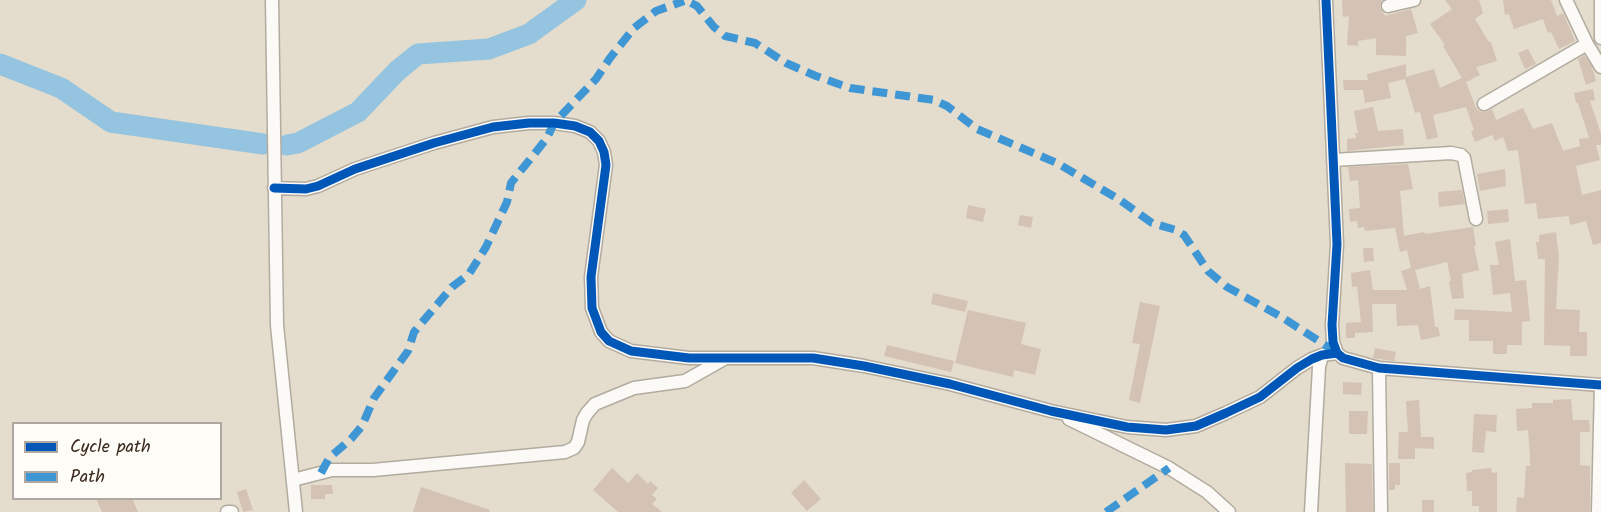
<!DOCTYPE html>
<html>
<head>
<meta charset="utf-8">
<style>
	body { margin:0 }
	#map { position:relative; width:1601px; height:512px; overflow:hidden; background:#e4dccc; font-family:Kalam,sans-serif }
	canvas { display:block }
	.legend { position:absolute; left:12px; top:422px; width:210px; height:78px; box-sizing:border-box; background:#fdfcf7; border:2px solid #afa8a0; margin:0; padding:8px 10px; list-style:none; font-size:18px; color:#3b2a1e }
	.legend li { display:flex; align-items:center; gap:12px; height:30px }
	.legend b { width:30px; border:2px solid #afa8a0 }
</style>
</head>
<body>
<div id="map">
<canvas width="1601" height="512"></canvas>
<ul class="legend">
<li><b style="height:8px;background:#0057b8"></b>Cycle path</li>
<li><b style="height:8px;background:#3e96d5"></b>Path</li>
</ul>
</div>
<script>
const ctx = document.querySelector('canvas').getContext('2d');
ctx.lineJoin = 'round';
const toPath = rows => new Path2D(rows.map(r => 'M' + r).join(''));
function trace(path, color, width, dash) { ctx.strokeStyle = color; ctx.lineWidth = width; ctx.lineCap = dash ? 'butt' : 'round'; ctx.setLineDash(dash || []); ctx.stroke(path); }
function fill(path, color) { ctx.fillStyle = color; ctx.fill(path, 'evenodd'); }
trace(toPath([
	[0,64,61,88,111,122,263,144],
	[287,145,298,143,358,112,397,71,418,54,489,49,529,34,576,0]
]), '#94c4e0', 21);
fill(toPath([
	[1342,0,1382,0,1380,7,1385,16,1411,9,1418,33,1406,36,1406,56,1376,55,1376,38,1358,41,1358,46,1347,45,1349,16,1343,17],
	[1445,0,1479,0,1483,13,1475,19,1489,42,1491,42,1497,61,1476,67,1480,75,1466,82,1476,108,1479,111,1485,112,1492,109,1496,120,1523,108,1533,129,1552,123,1563,151,1580,146,1579,139,1589,138,1578,103,1576,103,1574,93,1593,89,1595,100,1590,101,1601,134,1601,145,1596,145,1600,160,1576,166,1582,195,1601,190,1601,243,1593,245,1586,221,1570,225,1569,216,1538,219,1536,203,1525,204,1518,150,1508,151,1503,137,1495,141,1492,135,1475,142,1471,132,1474,130,1466,107,1433,115,1438,137,1427,140,1420,112,1415,113,1405,79,1388,83,1391,98,1365,103,1363,90,1344,90,1343,80,1368,80,1367,74,1406,64,1406,77,1434,69,1440,88,1462,78,1443,46,1445,45,1430,24,1452,9],
	[1503,0,1551,0,1557,16,1563,13,1575,41,1559,49,1551,32,1548,33,1543,19,1514,29,1509,14,1505,15],
	[1528,49,1536,64,1525,69,1518,53],
	[1584,55,1592,67,1596,81,1586,85,1578,59],
	[1373,107,1378,131,1403,129,1404,145,1347,151,1347,139,1356,138,1355,133,1358,133,1354,111],
	[1408,164,1413,189,1400,191,1404,236,1424,232,1425,234,1473,227,1476,246,1474,246,1479,270,1462,274,1464,298,1452,299,1449,281,1451,281,1447,262,1415,270,1420,289,1430,286,1435,327,1438,327,1440,336,1421,340,1418,325,1397,326,1396,304,1372,304,1373,332,1355,333,1355,338,1346,338,1346,323,1361,322,1357,286,1352,287,1351,273,1370,270,1373,290,1407,290,1401,271,1411,268,1407,250,1400,252,1395,228,1365,231,1364,227,1358,228,1357,221,1350,222,1349,209,1360,208,1358,180,1350,181,1348,167],
	[1505,169,1506,186,1480,191,1477,174],
	[1462,190,1465,204,1439,207,1438,192],
	[968,205,986,209,983,222,966,218],
	[1508,209,1509,222,1488,224,1487,211],
	[1020,215,1033,217,1031,228,1018,225],
	[1556,232,1559,257,1556,309,1580,310,1579,332,1587,332,1587,356,1570,356,1570,346,1544,345,1545,259,1538,259,1536,242,1539,242,1539,235],
	[1510,239,1515,281,1526,280,1530,321,1522,322,1522,345,1507,345,1507,354,1493,354,1493,341,1469,341,1469,320,1454,320,1455,309,1512,312,1510,293,1493,295,1490,265,1499,265,1495,242],
	[1363,248,1373,248,1374,261,1364,262],
	[933,293,968,301,965,312,931,304],
	[1140,302,1160,306,1140,403,1129,400,1140,344,1132,343],
	[968,310,1026,323,1021,344,1041,349,1035,375,1014,370,1013,377,955,363],
	[887,345,954,361,951,372,884,356],
	[1375,348,1396,352,1394,361,1373,358],
	[1343,382,1362,383,1361,395,1343,394],
	[1571,399,1573,420,1589,420,1590,432,1580,432,1580,465,1590,466,1590,512,1516,512,1517,497,1524,498,1526,466,1530,466,1530,456,1528,430,1517,431,1516,409,1532,408,1532,403,1553,403,1553,400],
	[1419,400,1421,437,1434,437,1434,449,1415,448,1415,459,1398,459,1399,432,1408,432,1406,401],
	[1349,411,1368,411,1367,434,1349,434],
	[1474,414,1497,415,1496,432,1486,431,1484,453,1472,452],
	[1345,463,1372,464,1373,512,1346,512],
	[1389,463,1400,463,1400,485,1395,485,1395,490,1389,490],
	[612,468,628,483,637,473,648,484,650,481,658,488,652,495,657,499,652,504,662,512,618,512,593,490],
	[1491,468,1492,473,1497,472,1497,512,1479,512,1479,506,1472,506,1472,491,1467,491,1466,473,1472,472,1472,470],
	[804,480,821,499,807,511,791,493],
	[311,485,332,485,333,494,325,494,325,499,311,499],
	[421,487,490,510,489,512,413,512],
	[246,489,253,510,243,512,237,492],
	[96,498,132,498,138,512,102,512],
	[1422,500,1434,500,1434,512,1422,512]
]), '#d4c3b4');
const street = toPath([
	[272,0,277,325,296,512],
	[1326,0,1337,244,1332,325,1333,342,1337,353,1343,358,1379,368,1601,385],
	[1566,0,1587,44,1601,67],
	[1601,0,1601,38],
	[1388,6,1414,0],
	[1484,104,1587,44],
	[1333,160,1451,153,1461,155,1464,158,1476,219],
	[274,188,306,189,318,186,355,169,434,143,493,127,529,123,554,123,575,126,590,132,599,141,604,152,606,165,591,277,592,308,601,332,609,341,631,351,689,358,813,358,864,366,950,384,1051,411,1127,427,1166,430,1196,426,1226,413,1260,397,1297,368,1312,359,1322,355,1337,353],
	[1379,368,1381,512],
	[1069,419,1169,468,1207,492,1229,512],
	[293,480,332,470,373,470,565,452,574,448,578,442,583,420,587,413,595,404,634,388,685,381,724,359],
	[227,512,232,512],
	[1311,512,1319,367,1322,355],
	[1598,512,1601,385]
]);
trace(street, '#b2aba0', 15);
trace(street, '#fbfaf7', 12);
trace(toPath([
	[691,3,697,6,714,27,725,36,755,43,786,63,816,76,850,88,934,100,947,106,977,129,1057,163,1120,200,1152,223,1176,230,1184,235,1208,271,1227,287,1280,316,1336,352],
	[321,473,329,458,351,439,362,426,374,398,408,351,414,332,452,287,469,274,486,247,507,202,511,183,547,138,554,123,596,79,610,58,634,28,656,11,684,1],
	[1106,512,1169,468]
]), '#3e96d5', 8, [15, 8]);
trace(toPath([
	[1326,0,1337,244,1332,325,1333,342,1337,353,1343,358,1379,368,1601,385],
	[274,188,306,189,318,186,355,169,434,143,493,127,529,123,554,123,575,126,590,132,599,141,604,152,606,165,591,277,592,308,601,332,609,341,631,351,689,358,813,358,864,366,950,384,1051,411,1127,427,1166,430,1196,426,1226,413,1260,397,1297,368,1312,359,1322,355,1337,353]
]), '#0057b8', 9);
</script>
</body>
</html>
